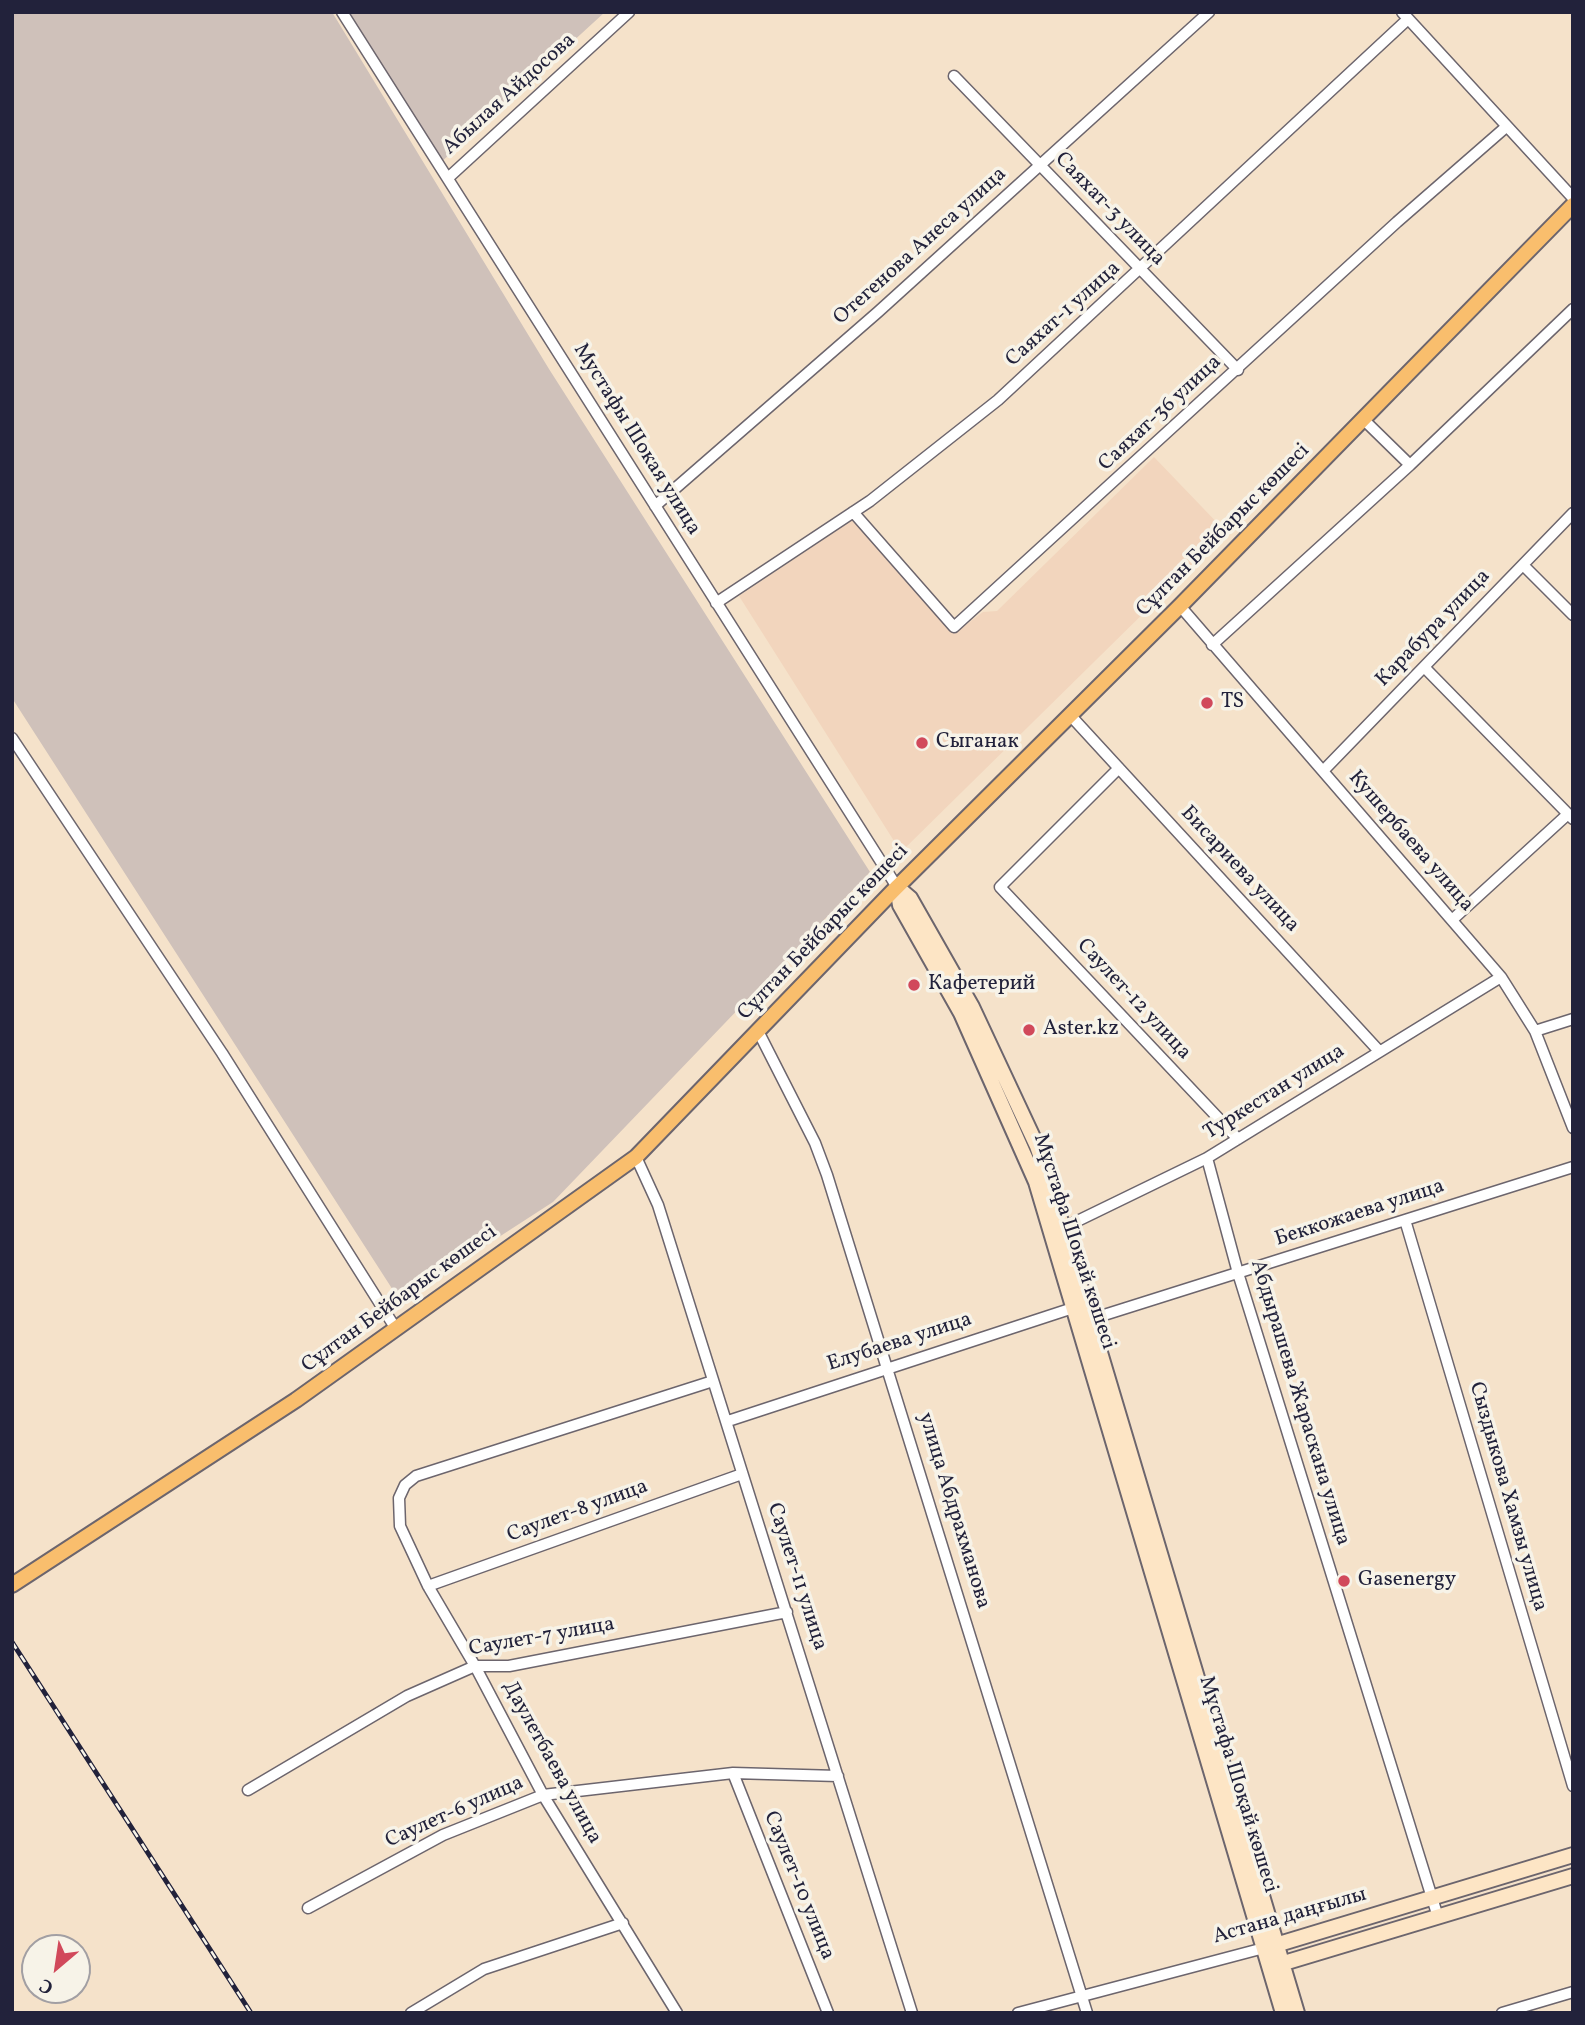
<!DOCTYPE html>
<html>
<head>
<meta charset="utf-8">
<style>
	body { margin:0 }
	#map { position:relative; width:1585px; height:2025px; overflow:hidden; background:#f5e2ca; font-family:Vollkorn,serif }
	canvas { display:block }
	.frame { position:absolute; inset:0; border:14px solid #22223b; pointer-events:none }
	.north { position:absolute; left:21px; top:1934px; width:70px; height:70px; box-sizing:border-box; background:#f7f3e8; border:2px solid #a29fa3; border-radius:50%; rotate:209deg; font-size:19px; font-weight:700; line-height:28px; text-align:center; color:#22223b }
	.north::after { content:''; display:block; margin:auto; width:24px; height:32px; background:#d1495b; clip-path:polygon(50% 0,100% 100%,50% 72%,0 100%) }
</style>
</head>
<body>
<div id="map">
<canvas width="1585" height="2025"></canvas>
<div class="frame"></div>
<div class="north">С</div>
</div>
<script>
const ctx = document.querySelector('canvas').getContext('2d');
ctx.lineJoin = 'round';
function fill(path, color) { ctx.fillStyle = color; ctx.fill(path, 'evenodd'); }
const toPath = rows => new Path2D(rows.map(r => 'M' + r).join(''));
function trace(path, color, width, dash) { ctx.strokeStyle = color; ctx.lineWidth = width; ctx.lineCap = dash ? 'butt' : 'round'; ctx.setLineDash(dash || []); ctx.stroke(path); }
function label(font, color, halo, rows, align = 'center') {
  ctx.font = font + ' Vollkorn,serif'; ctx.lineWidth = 7; ctx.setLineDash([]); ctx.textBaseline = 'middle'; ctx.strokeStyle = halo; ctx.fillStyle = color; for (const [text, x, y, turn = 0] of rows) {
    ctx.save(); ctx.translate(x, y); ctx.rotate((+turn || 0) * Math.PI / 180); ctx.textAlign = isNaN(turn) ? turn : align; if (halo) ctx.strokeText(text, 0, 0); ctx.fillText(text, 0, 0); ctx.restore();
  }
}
fill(toPath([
	[1154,457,1226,532,901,852,739,596,854,519,955,633,983,612,997,611]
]), '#f2d5bd');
fill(toPath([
	[12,12,332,12,549,369,870,872,553,1202,400,1301,12,698],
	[349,12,605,12,439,164]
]), '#cfc1ba');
const street = toPath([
	[342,12,897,887],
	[1402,12,1573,198],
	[954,76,1238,370],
	[448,178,629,12],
	[1363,419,1410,465],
	[655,506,878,312,1209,12],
	[853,512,954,627,1397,222,1506,127],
	[1523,565,1573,615],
	[716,603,870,501,998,400,1408,19],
	[1180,606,1501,977,1535,1031,1573,1128],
	[1212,645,1410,465,1573,309],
	[1424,667,1573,819],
	[1070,715,1379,1051],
	[12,738,222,1053,396,1329],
	[1119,768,1000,887,1238,1139],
	[1323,771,1573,513],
	[1452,920,1568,814],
	[758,1031,815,1143,827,1175,1087,2013],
	[1535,1031,1573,1019],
	[636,1157,658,1205,912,2013],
	[1207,1158,1238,1273,1438,1917],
	[1405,1220,1573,1786],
	[1063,1228,1207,1158,1501,977],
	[1085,1321,1573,1167],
	[728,1421,1076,1307],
	[428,1586,742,1474],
	[733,1773,828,2013],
	[248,1790,407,1696,475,1666,509,1666,787,1612],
	[308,1908,443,1835,543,1795,733,1773,838,1776],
	[411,2013,484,1969,623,1923],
	[677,2013,543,1795,475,1666,428,1586,400,1526,399,1498,405,1485,416,1476,713,1381],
	[1018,2013,1264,1948],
	[1502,2013,1573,1992]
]);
const secondary = toPath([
	[897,887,910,898,972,1007,1037,1146,1048,1178,1297,2013],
	[897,887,900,905,961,1013,1036,1182,1283,2013],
	[1269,1947,1573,1855],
	[1274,1966,1573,1876]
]);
const primary = toPath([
	[12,1585,296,1400,636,1157,892,892,1180,606,1573,205]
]);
trace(street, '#6c656d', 13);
trace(secondary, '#6c656d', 18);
trace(primary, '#6c656d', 18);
trace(street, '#fff', 10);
trace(secondary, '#fde5c5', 14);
trace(primary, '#f9be6d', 14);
const rail = toPath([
	[12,1642,251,2013]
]);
trace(rail, '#22223b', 5);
trace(rail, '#f7f3e8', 2.5, [8]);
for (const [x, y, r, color] of [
	[1207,703,7,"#d1495b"],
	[922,743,7,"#d1495b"],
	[914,985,7,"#d1495b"],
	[1029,1030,7,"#d1495b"],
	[1344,1581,7,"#d1495b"]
]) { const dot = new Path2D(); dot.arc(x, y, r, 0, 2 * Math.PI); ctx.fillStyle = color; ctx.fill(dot); trace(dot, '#f7f3e8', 2.5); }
label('21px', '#22223b', '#f7f3e8', [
	["Абылая Айдосова",510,95,-42],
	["Саяхат-3 улица",1109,210,46],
	["Отегенова Анеса улица",921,247,-42],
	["Саяхат-1 улица",1064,315,-42],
	["Саяхат-36 улица",1161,414,-43],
	["Мустафы Шокая улица",636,440,58],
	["Сұлтан Бейбарыс көшесі",1224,531,-45],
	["Карабура улица",1434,629,-46],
	["Кушербаева улица",1410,842,49],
	["Бисариева улица",1239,870,47],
	["Сұлтан Бейбарыс көшесі",824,933,-46],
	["Саулет-12 улица",1133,1000,47],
	["Туркестан улица",1275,1093,-32],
	["Беккожаева улица",1360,1214,-18],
	["Мұстафа Шоқай көшесі",1073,1242,72],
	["Сұлтан Бейбарыс көшесі",400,1300,-36],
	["Елубаева улица",900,1343,-18],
	["Абдырашева Жараскана улица",1299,1403,73],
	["Сыздыкова Хамзы улица",1507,1497,74],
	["улица Абдрахманова",953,1511,73],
	["Саулет-8 улица",578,1512,-20],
	["Саулет-11 улица",796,1577,72],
	["Саулет-7 улица",542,1638,-10],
	["Даулетбаева улица",551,1763,61],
	["Мұстафа Шоқай көшесі",1237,1785,73],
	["Саулет-6 улица",455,1813,-24],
	["Саулет-10 улица",798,1886,68],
	["Астана даңғылы",1290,1917,-16]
]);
label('21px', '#22223b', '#f7f3e8', [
	["TS",1221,703],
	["Сыганак",936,743],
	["Кафетерий",928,985],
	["Aster.kz",1043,1030],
	["Gasenergy",1358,1581]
], 'left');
</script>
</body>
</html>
